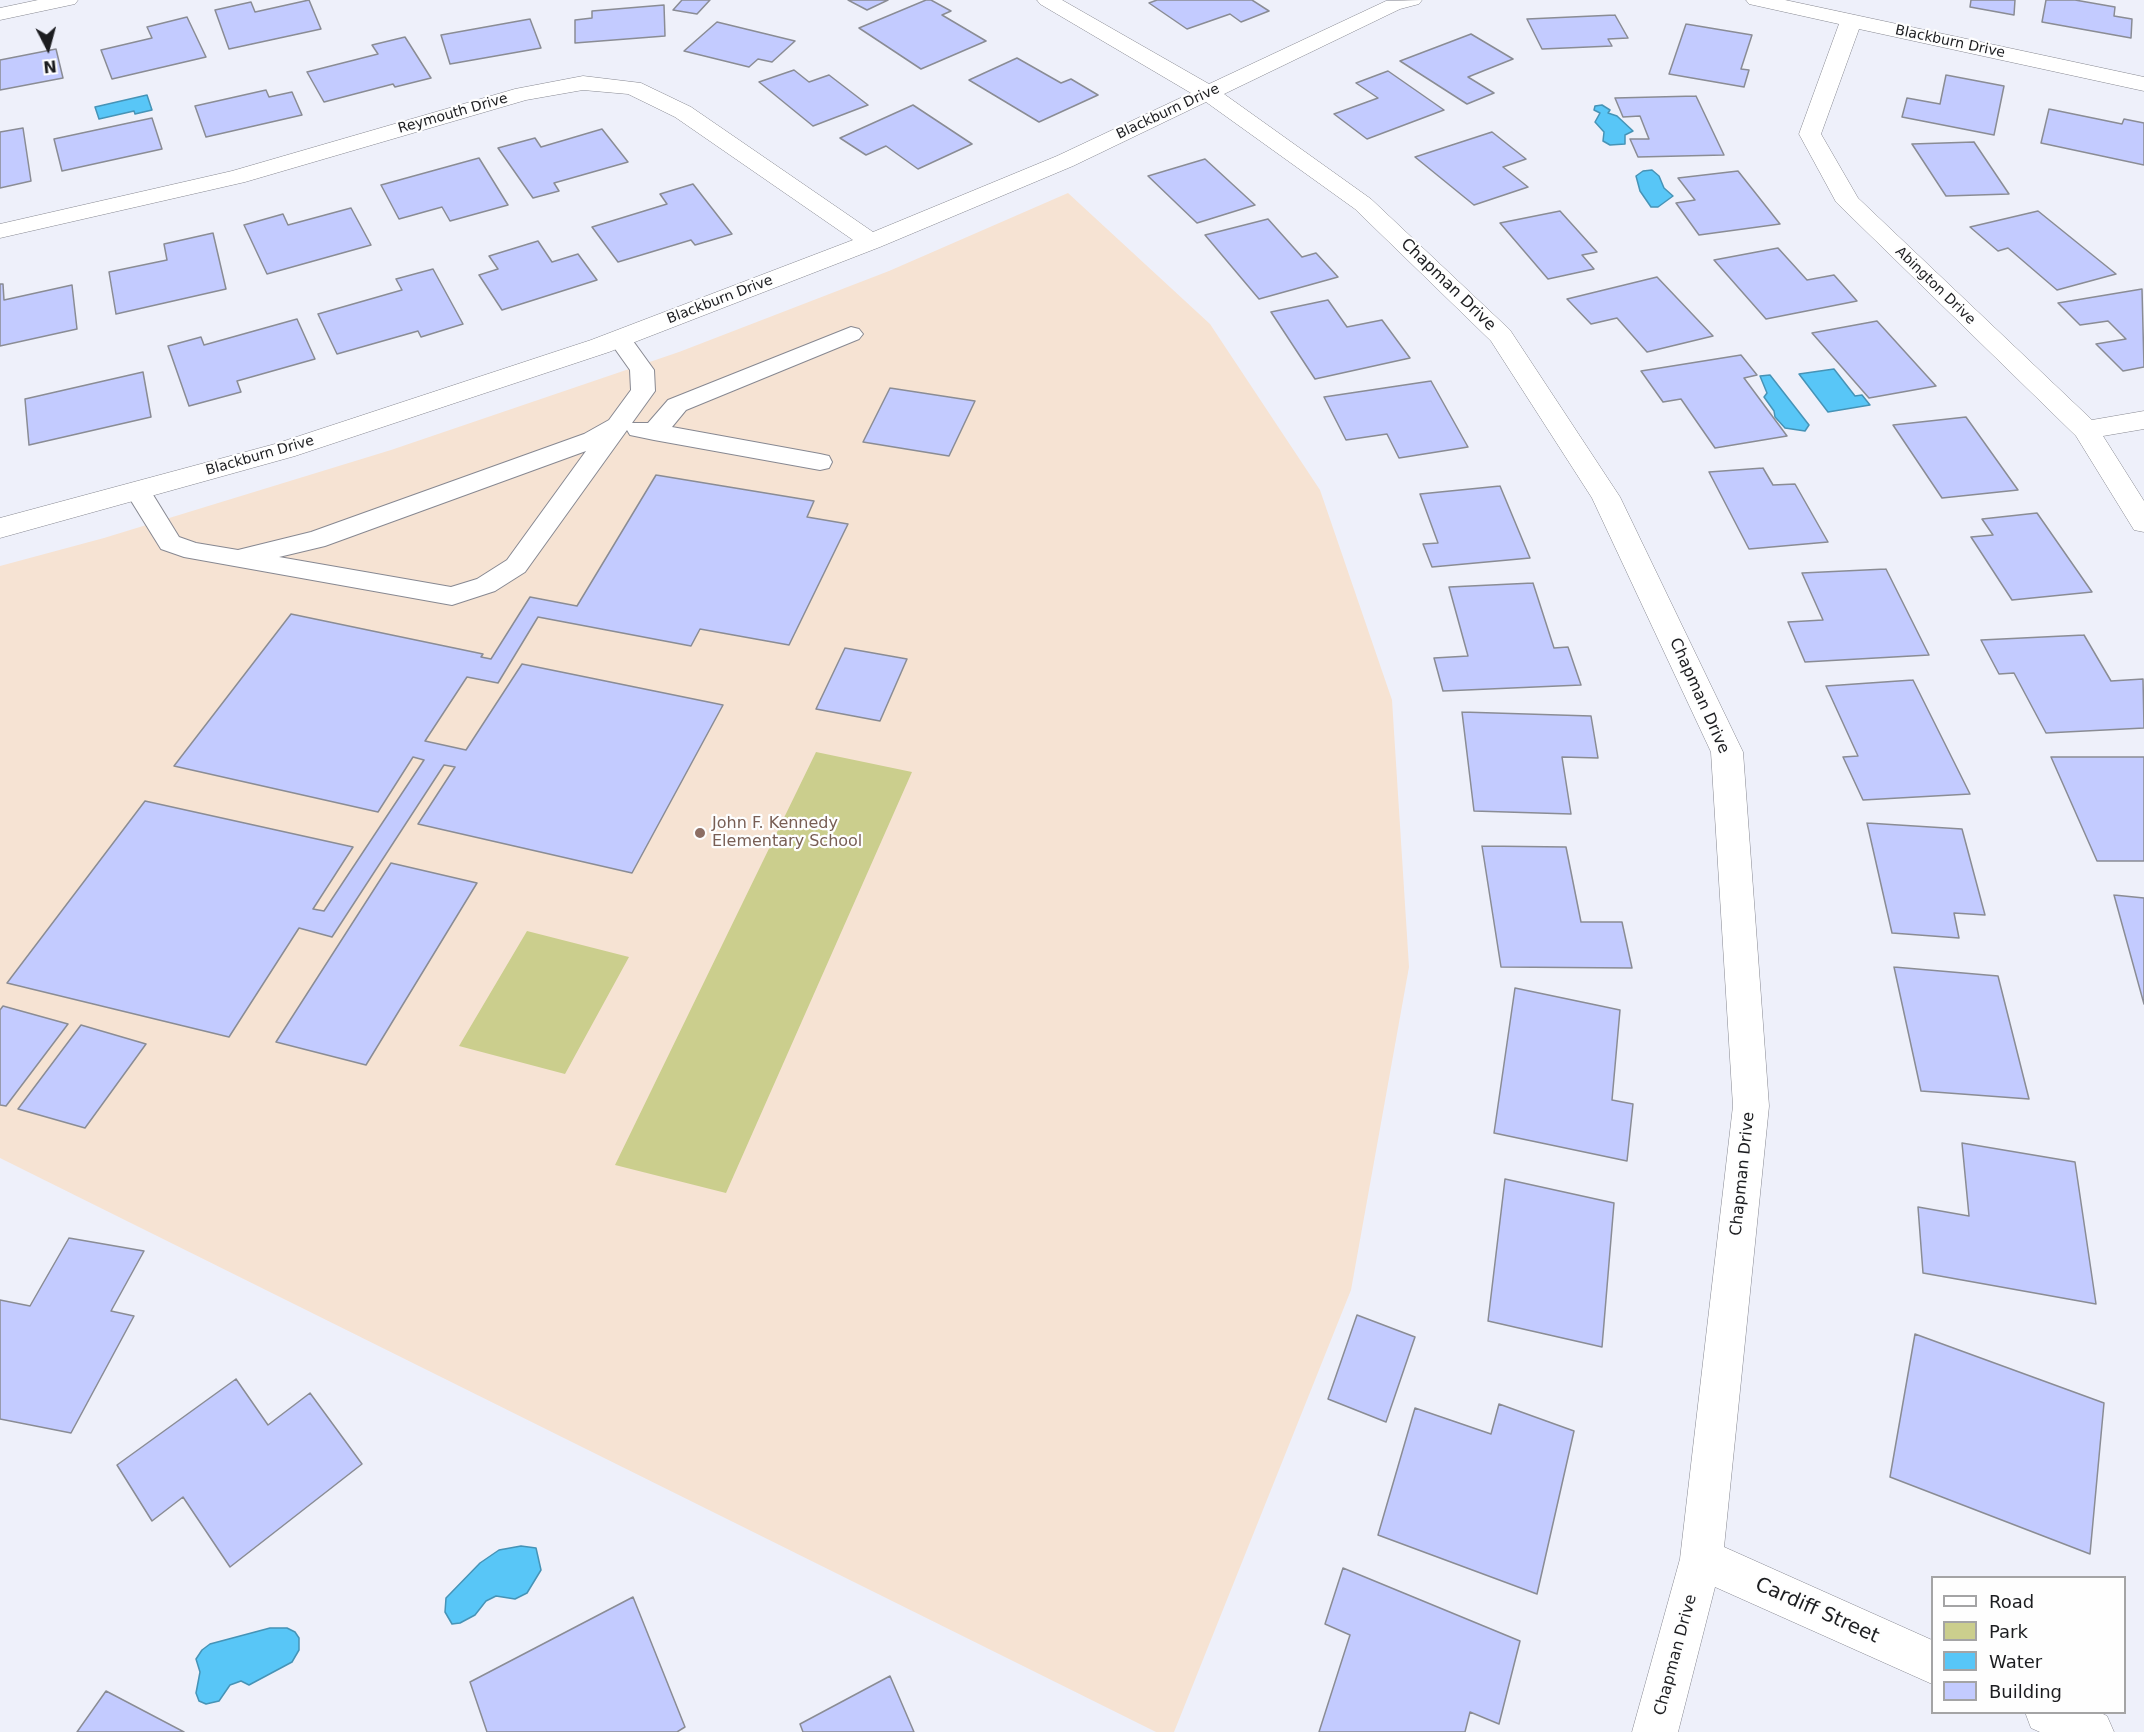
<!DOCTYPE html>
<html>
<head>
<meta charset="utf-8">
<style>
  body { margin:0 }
  #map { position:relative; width:2144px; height:1732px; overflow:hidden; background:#eef0fa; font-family:"DejaVu Sans",sans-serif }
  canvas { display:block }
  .legend { position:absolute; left:1931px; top:1576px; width:195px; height:138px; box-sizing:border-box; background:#fefefe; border:2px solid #a4a4a5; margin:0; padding:8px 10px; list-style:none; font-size:18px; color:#1c1d20 }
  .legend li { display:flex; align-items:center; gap:12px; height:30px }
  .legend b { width:30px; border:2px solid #a4a4a5 }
  .north { position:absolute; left:18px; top:18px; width:60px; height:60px; -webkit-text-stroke:4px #fefefe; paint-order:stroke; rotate:174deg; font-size:16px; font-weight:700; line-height:24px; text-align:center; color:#1c1d20 }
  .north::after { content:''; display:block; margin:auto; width:21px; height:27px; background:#1c1d20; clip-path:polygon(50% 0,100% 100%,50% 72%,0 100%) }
</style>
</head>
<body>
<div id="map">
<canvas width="2144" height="1732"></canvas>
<ul class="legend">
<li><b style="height:8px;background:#fff"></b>Road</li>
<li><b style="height:16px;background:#cbce8d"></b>Park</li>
<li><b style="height:16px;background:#58c6f7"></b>Water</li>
<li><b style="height:16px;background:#c3cbff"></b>Building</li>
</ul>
<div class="north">N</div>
</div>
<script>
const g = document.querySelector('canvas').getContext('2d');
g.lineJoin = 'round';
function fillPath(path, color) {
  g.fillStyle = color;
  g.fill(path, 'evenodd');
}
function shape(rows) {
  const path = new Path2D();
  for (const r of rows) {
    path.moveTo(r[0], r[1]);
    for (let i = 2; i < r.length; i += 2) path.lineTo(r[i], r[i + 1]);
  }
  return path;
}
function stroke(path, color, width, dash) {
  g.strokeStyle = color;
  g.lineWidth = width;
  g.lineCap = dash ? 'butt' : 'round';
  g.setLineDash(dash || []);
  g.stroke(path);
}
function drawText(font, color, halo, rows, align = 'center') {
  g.font = font + ' "DejaVu Sans",sans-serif';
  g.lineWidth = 4.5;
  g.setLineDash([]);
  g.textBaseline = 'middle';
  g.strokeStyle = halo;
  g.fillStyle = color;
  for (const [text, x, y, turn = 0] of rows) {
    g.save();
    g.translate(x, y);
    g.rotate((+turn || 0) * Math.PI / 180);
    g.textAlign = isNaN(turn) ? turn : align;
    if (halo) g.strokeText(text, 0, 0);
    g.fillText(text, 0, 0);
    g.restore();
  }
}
const education = shape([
  [1068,193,1210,324,1320,490,1392,700,1409,967,1351,1290,1174,1732,1156,1732,0,1158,0,566,104,538,391,450,679,352,889,271]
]);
const green = shape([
  [816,752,912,772,726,1193,615,1165],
  [527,931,629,957,565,1074,459,1046]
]);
const water = shape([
  [147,95,152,110,135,114,134,111,99,119,95,107,147,95],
  [1602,105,1610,110,1608,113,1617,116,1633,131,1625,135,1625,144,1610,145,1603,141,1604,132,1595,122,1600,113,1594,110,1595,106,1602,105],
  [1652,170,1659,176,1664,188,1673,196,1658,207,1651,207,1640,191,1636,176,1643,171,1652,170],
  [1834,369,1855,396,1862,395,1870,405,1828,412,1799,374,1834,369],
  [1770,375,1809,425,1805,431,1785,428,1775,417,1774,411,1764,397,1767,393,1760,376,1770,375],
  [521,1546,536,1548,541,1570,527,1593,515,1599,496,1596,486,1601,475,1615,460,1623,452,1624,445,1612,446,1598,480,1563,499,1550,521,1546],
  [270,1628,287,1628,295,1632,299,1638,299,1650,292,1662,249,1685,241,1681,230,1685,219,1701,206,1704,199,1701,196,1693,200,1672,196,1659,202,1650,210,1644,270,1628]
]);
const building = shape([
  [309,0,321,29,229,49,215,10,251,2,255,12,309,0],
  [682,0,710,0,697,14,673,10,682,0],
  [848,0,888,0,867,10,848,0],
  [926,0,931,0,951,11,942,15,986,41,921,69,859,28,926,0],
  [1157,0,1252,0,1269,11,1241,22,1230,14,1187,29,1149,3,1157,0],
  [1971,0,2015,0,2014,15,1970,7,1971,0],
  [2046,0,2075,0,2115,7,2114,16,2132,19,2131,38,2042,22,2046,0],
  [664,5,665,36,575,43,575,20,592,18,592,11,664,5],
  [1615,15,1628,38,1608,39,1612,46,1542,49,1527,19,1615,15],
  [187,17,206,57,112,79,101,50,152,38,147,27,187,17],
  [530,19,541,48,450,64,441,35,530,19],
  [717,22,795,41,772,62,758,59,749,67,684,51,717,22],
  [1686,24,1752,35,1741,69,1749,70,1744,87,1669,74,1686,24],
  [1471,34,1513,59,1468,77,1494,93,1467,104,1400,61,1471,34],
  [405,37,431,78,395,87,393,84,324,102,307,72,378,54,372,45,405,37],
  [56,49,63,78,0,90,0,60,56,49],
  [1017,58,1061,83,1071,79,1098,95,1039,122,969,80,1017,58],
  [794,70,809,82,829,75,868,105,813,126,759,82,794,70],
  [1388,71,1444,110,1367,139,1334,114,1378,98,1356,83,1388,71],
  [1946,75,2004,86,1994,135,1902,117,1907,98,1940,104,1946,75],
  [266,90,269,97,292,92,302,115,206,137,195,106,266,90],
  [1696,96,1724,155,1638,157,1630,139,1649,139,1640,116,1623,117,1615,98,1696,96],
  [913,105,972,144,918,169,886,146,866,155,840,138,913,105],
  [2049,109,2122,124,2124,119,2144,123,2144,165,2041,143,2049,109],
  [152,118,162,149,62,171,54,139,152,118],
  [23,128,31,181,0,188,0,132,23,128],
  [602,129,628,162,554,183,559,191,533,198,498,148,535,138,541,147,602,129],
  [1492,132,1526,159,1503,167,1528,187,1474,205,1415,157,1492,132],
  [1974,142,2009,194,1946,196,1912,144,1974,142],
  [479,158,508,205,450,221,442,207,399,219,381,185,479,158],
  [1205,159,1255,205,1197,223,1148,176,1205,159],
  [1738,171,1780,224,1699,235,1676,203,1695,200,1678,178,1738,171],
  [693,184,732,234,695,245,691,240,618,262,592,227,667,204,660,194,693,184],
  [351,208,371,245,267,274,244,225,283,214,288,225,351,208],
  [1560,211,1597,252,1582,255,1594,269,1548,279,1500,223,1560,211],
  [2038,211,2116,274,2057,290,2008,248,1998,251,1970,227,2038,211],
  [1268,219,1302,257,1316,253,1338,277,1259,299,1205,235,1268,219],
  [213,233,226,289,116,314,109,272,167,260,164,244,213,233],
  [538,241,552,262,578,254,597,280,502,310,479,275,498,269,489,256,538,241],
  [1778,248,1807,280,1834,275,1857,301,1766,319,1714,260,1778,248],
  [433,269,463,324,421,337,418,331,337,354,318,314,402,290,396,279,433,269],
  [1657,277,1713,336,1647,352,1617,318,1591,324,1567,299,1657,277],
  [0,284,3,284,4,300,72,285,77,329,0,346,0,284],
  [2142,289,2144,367,2123,371,2096,344,2126,339,2108,321,2080,325,2058,303,2142,289],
  [1328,300,1347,327,1382,320,1410,358,1315,379,1271,312,1328,300],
  [297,319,315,359,237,381,241,392,189,406,168,346,201,337,204,345,297,319],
  [1877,321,1936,386,1869,398,1812,333,1877,321],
  [1741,355,1757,375,1744,378,1787,436,1715,448,1681,399,1663,402,1641,371,1741,355],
  [143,372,151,417,29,445,25,399,143,372],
  [1431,381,1468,447,1399,458,1387,434,1346,440,1324,397,1431,381],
  [890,388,975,401,949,456,863,442,890,388],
  [1966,417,2018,490,1942,498,1893,425,1966,417],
  [1763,468,1773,485,1795,484,1828,542,1749,549,1709,472,1763,468],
  [656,475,814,501,807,517,848,524,789,645,700,629,691,646,538,617,498,683,467,677,425,741,466,750,522,664,723,705,632,873,418,824,455,767,444,765,332,937,299,928,229,1037,7,983,145,801,353,847,313,909,324,911,424,760,413,757,378,812,174,766,291,614,483,654,481,657,491,659,530,597,577,606,656,475],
  [1500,486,1530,558,1432,567,1423,544,1438,543,1420,494,1500,486],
  [2037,513,2092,592,2012,600,1971,537,1993,535,1982,519,2037,513],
  [1886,569,1929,655,1805,662,1788,622,1823,620,1802,573,1886,569],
  [1533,583,1554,648,1568,647,1581,685,1443,691,1434,658,1468,656,1449,587,1533,583],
  [2084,635,2111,681,2143,679,2144,728,2046,733,2014,673,1999,674,1981,640,2084,635],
  [845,648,907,659,880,721,816,709,845,648],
  [1913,680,1970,794,1863,800,1843,757,1858,756,1826,686,1913,680],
  [1462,712,1591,716,1598,758,1562,757,1571,814,1474,811,1462,712],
  [2051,757,2144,757,2144,861,2097,861,2051,757],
  [1867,823,1962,829,1985,915,1954,913,1959,938,1892,933,1867,823],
  [1482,846,1566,847,1581,922,1622,922,1632,968,1501,967,1482,846],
  [391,863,477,883,366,1065,276,1042,391,863],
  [2114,895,2144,898,2144,1004,2114,895],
  [1894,967,1998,976,2029,1099,1921,1091,1894,967],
  [1515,988,1620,1010,1612,1100,1633,1104,1627,1161,1494,1133,1515,988],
  [3,1006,68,1024,6,1106,0,1105,0,1010,3,1006],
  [81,1025,146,1044,85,1128,18,1109,81,1025],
  [1962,1143,2075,1162,2096,1304,1923,1273,1918,1207,1969,1216,1962,1143],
  [1505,1179,1614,1203,1602,1347,1488,1321,1505,1179],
  [69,1238,144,1251,111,1311,134,1316,71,1433,0,1419,0,1300,30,1306,69,1238],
  [1357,1315,1415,1337,1386,1422,1328,1399,1357,1315],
  [1915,1334,2104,1403,2090,1554,1890,1477,1915,1334],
  [236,1379,268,1425,310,1393,362,1464,230,1567,183,1497,152,1521,117,1465,236,1379],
  [1499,1404,1574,1431,1537,1594,1378,1535,1415,1408,1491,1434,1499,1404],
  [1343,1568,1520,1641,1499,1724,1470,1712,1465,1732,1319,1732,1350,1635,1325,1624,1343,1568],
  [633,1597,685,1727,677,1732,487,1732,470,1682,633,1597],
  [890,1676,914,1732,803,1732,800,1724,890,1676],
  [106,1691,184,1732,77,1732,106,1691]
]);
const service = shape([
  [851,327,859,329,863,334,859,339,686,410,672,427,820,454,829,456,832,462,829,468,820,470,654,440,630,435,627,430,525,572,495,591,452,605,184,557,161,549,125,491,129,485,138,483,147,485,179,537,196,543,238,550,311,532,584,434,609,420,631,390,630,370,608,339,612,334,620,332,628,334,654,370,655,391,632,423,648,423,668,400,851,327],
  [586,451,507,560,477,579,451,587,279,557,325,546,586,451]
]);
const minor = shape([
  [1037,0,1062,0,1209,84,1386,1,1422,0,1419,4,1400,9,1224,94,1371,199,1510,330,1620,497,1743,752,1769,1106,1724,1547,1932,1640,1932,1684,1715,1587,1678,1732,1632,1732,1680,1559,1733,1106,1711,752,1592,498,1491,341,1355,209,1206,102,1073,166,880,247,609,352,295,456,0,538,0,518,275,444,591,340,853,240,675,117,628,94,583,90,526,100,245,182,0,238,0,224,232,171,515,89,583,76,641,83,691,107,873,232,1057,156,1191,93,1040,4,1037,0],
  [1746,0,1785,0,2144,77,2144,91,1859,29,1821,134,1858,198,2092,420,2144,411,2144,429,2103,436,2144,501,2144,532,2134,530,2076,436,1836,202,1799,134,1839,24,1749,4,1746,0],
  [2025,1712,2099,1712,2107,1716,2114,1732,2040,1732,2031,1728,2025,1712]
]);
const secondary = shape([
  [38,0,78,0,75,4,0,20,0,8,38,0]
]);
const markers = [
  [700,833,6,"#8d6e63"]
];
const farStreetnames = [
  ["Blackburn Drive",1950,42,12],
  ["Blackburn Drive",1168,112,-25],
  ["Reymouth Drive",453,114,-16],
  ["Abington Drive",1935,286,44],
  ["Blackburn Drive",720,300,-21],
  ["Blackburn Drive",260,456,-16]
];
const streetNames = [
  ["Chapman Drive",1448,285,44],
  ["Chapman Drive",1699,696,66],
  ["Chapman Drive",1743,1174,-84],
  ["Chapman Drive",1676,1655,-75]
];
const educationNames = [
  ["John F. Kennedy",712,824],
  ["Elementary School",712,842]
];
const nearStreetnames = [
  ["Cardiff Street",1817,1611,24]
];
fillPath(education, '#f6e3d3');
fillPath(green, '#cbce8d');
fillPath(water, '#58c6f7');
stroke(water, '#4693b6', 1.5);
fillPath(building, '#c3cbff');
stroke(building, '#8a8c94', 1.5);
stroke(service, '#878891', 2);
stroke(minor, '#878891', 1);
stroke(secondary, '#878891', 1);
fillPath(service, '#fff');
fillPath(minor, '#fff');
fillPath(secondary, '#fff');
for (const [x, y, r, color] of markers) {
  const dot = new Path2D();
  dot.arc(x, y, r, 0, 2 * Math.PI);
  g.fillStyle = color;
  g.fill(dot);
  stroke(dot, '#fefefe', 2);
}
drawText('14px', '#1c1d20', '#fefefe', farStreetnames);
drawText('16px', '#1c1d20', '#fefefe', streetNames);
drawText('16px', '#785e54', '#fefefe', educationNames, 'left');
drawText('20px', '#1c1d20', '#fefefe', nearStreetnames);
</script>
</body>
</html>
